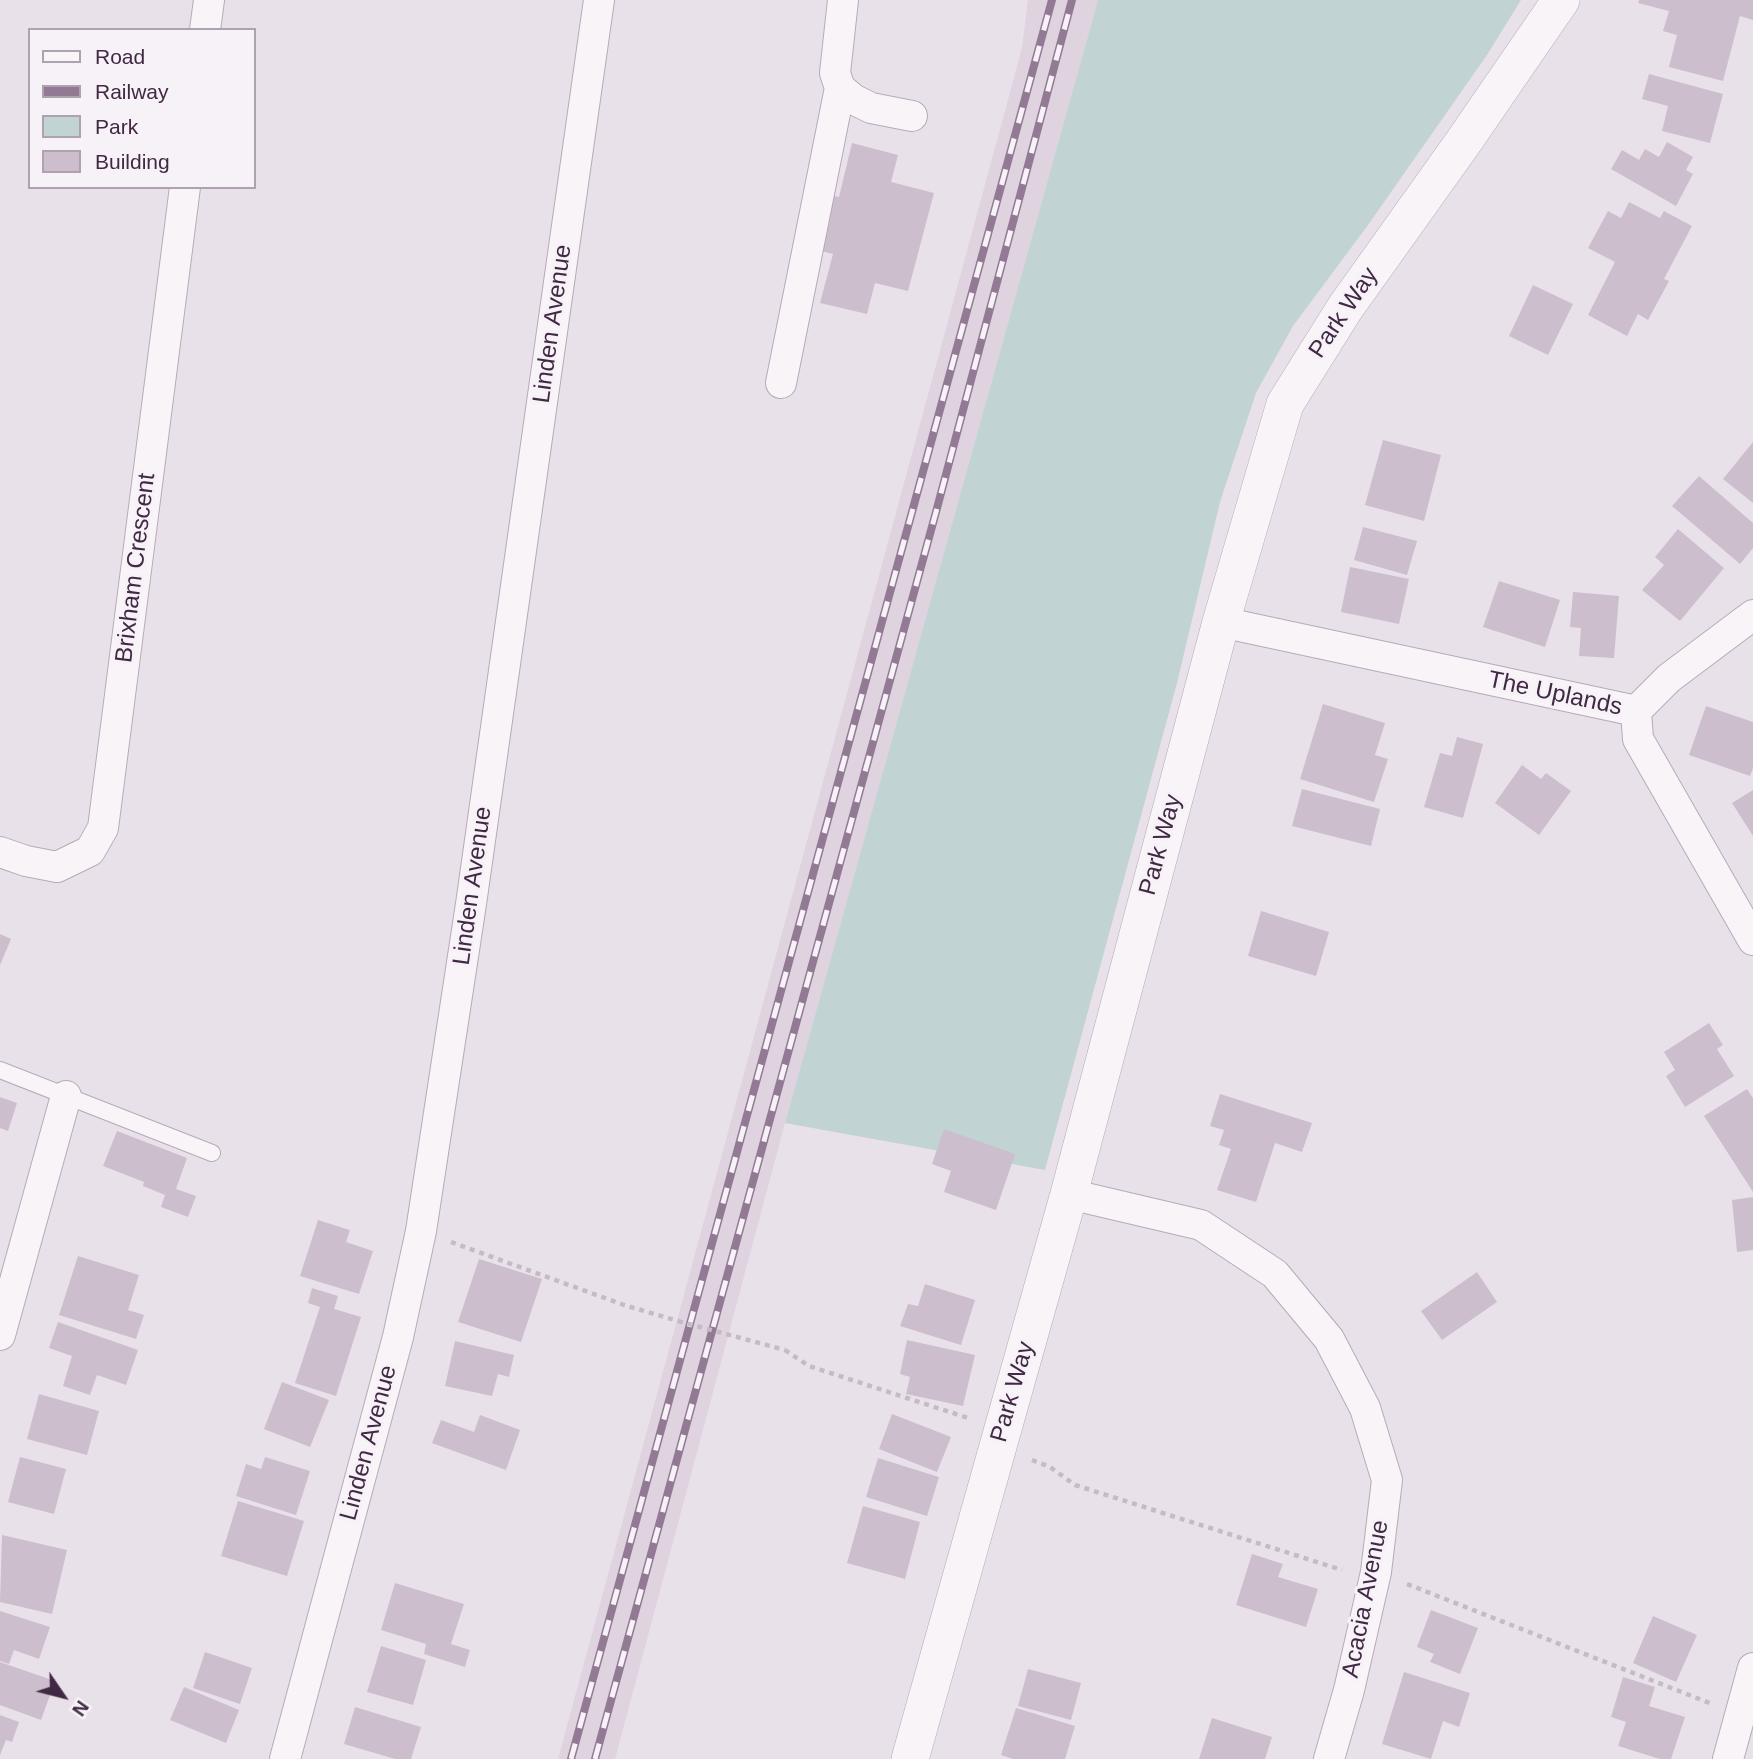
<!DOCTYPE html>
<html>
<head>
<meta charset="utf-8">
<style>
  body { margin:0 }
  #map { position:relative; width:1753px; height:1759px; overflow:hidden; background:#e9e1ea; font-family:Arial,sans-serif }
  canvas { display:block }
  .legend { position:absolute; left:28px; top:28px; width:228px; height:161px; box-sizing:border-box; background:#f7f1f8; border:2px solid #aea1b0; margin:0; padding:9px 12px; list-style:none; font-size:21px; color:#412943 }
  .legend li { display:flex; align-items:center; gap:14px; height:35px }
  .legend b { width:35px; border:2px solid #aea1b0 }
  .north { position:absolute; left:28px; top:1661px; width:70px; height:70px; -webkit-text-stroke:5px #f7f1f8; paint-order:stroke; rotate:125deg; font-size:19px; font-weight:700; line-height:28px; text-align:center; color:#412943 }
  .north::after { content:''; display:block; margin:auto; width:24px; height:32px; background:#412943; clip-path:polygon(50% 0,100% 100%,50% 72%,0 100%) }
</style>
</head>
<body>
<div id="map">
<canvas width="1753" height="1759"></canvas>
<ul class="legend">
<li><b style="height:9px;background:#f8f4f8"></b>Road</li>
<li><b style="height:9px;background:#937a94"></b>Railway</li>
<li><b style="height:19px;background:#c2d3d4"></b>Park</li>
<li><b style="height:19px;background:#ccbecd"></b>Building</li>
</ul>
<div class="north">N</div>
</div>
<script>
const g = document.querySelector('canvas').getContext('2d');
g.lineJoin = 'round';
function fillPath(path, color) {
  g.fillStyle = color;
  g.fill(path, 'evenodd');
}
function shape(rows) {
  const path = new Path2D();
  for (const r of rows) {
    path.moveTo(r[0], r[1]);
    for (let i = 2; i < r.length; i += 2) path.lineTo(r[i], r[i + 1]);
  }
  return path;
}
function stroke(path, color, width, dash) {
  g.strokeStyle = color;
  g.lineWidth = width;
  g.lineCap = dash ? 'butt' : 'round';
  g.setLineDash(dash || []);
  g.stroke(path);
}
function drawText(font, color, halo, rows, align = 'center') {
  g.font = font + ' Arial,sans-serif';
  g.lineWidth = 6;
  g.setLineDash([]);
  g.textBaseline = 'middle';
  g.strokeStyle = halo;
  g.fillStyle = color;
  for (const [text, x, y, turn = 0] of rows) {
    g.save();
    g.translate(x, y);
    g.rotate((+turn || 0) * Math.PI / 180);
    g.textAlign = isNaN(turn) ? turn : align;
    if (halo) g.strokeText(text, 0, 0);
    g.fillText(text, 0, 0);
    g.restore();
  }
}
const built = shape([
  [1028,0,1098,0,785,1123,615,1759,558,1759,1022,48]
]);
const green = shape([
  [1098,0,1521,0,1487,55,1368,225,1293,326,1256,393,1220,502,1177,683,1045,1170,785,1123]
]);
const building = shape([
  [1639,0,1753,0,1753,20,1740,16,1723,81,1669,67,1677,35,1663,31,1669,11,1638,3],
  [1649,74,1723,94,1710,143,1662,131,1668,106,1642,99],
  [1667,142,1693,157,1686,170,1693,174,1676,206,1611,169,1622,150,1639,160,1645,149,1659,157],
  [852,143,898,155,891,182,934,193,908,291,875,283,867,314,820,303,833,254,817,250,831,195,839,197],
  [1629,202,1660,218,1664,211,1692,226,1664,279,1669,281,1648,320,1638,314,1627,336,1588,315,1615,262,1588,248,1608,211,1621,218],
  [1533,285,1573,304,1548,355,1509,336],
  [1383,440,1441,455,1424,521,1365,505],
  [1753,442,1753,503,1723,479],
  [1699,476,1753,523,1753,548,1740,564,1672,506],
  [1363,527,1417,541,1407,575,1354,560],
  [1678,529,1724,568,1680,621,1642,590,1664,565,1655,557],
  [1350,567,1409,579,1399,624,1341,612],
  [1499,581,1560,600,1545,647,1483,627],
  [1573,592,1619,596,1614,658,1579,656,1581,628,1570,627],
  [1323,704,1385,723,1375,755,1388,759,1374,802,1300,779],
  [1706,706,1753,722,1753,768,1750,776,1689,755],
  [1457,737,1483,744,1463,818,1424,807,1440,753,1452,756],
  [1522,765,1541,779,1546,773,1571,791,1539,835,1495,803],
  [1302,789,1380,809,1371,846,1292,826],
  [1753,790,1753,836,1732,803],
  [1261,911,1329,932,1316,976,1248,956],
  [0,934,11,939,0,965],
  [1709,1023,1723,1045,1717,1049,1734,1076,1685,1107,1666,1076,1675,1070,1664,1052],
  [1747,1089,1753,1098,1753,1192,1704,1116],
  [1220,1094,1312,1123,1302,1152,1275,1143,1256,1202,1217,1190,1231,1149,1219,1145,1224,1130,1210,1126],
  [0,1097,17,1103,8,1131,0,1128],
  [944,1129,1015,1154,996,1210,944,1192,951,1171,932,1164],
  [117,1131,187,1158,176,1189,196,1196,188,1217,161,1207,165,1195,143,1186,144,1182,103,1166],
  [1753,1197,1753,1250,1737,1252,1732,1200],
  [318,1220,350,1230,346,1242,373,1251,359,1294,300,1276],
  [78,1256,139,1275,128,1310,144,1315,136,1339,59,1315],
  [479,1259,542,1279,521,1342,458,1322],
  [1477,1272,1497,1302,1442,1340,1421,1311],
  [925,1284,975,1300,961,1345,900,1326,908,1304,918,1306],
  [312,1288,338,1296,334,1309,361,1317,336,1396,295,1383,320,1307,308,1303],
  [58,1322,138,1350,126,1385,97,1375,90,1395,63,1386,72,1356,49,1348],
  [907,1340,975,1355,963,1406,906,1394,910,1377,900,1374],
  [455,1341,514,1355,509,1377,498,1374,492,1396,445,1386],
  [282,1382,329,1400,310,1447,264,1429],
  [39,1394,99,1411,87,1455,27,1439],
  [892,1414,951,1437,937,1472,879,1449],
  [480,1415,520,1430,506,1470,432,1443,441,1420,474,1432],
  [20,1457,66,1469,54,1514,8,1502],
  [265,1457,310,1471,296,1515,236,1496,246,1464,261,1469],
  [878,1458,939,1477,927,1516,866,1497],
  [238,1501,304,1521,287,1576,221,1556],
  [863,1506,920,1522,905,1579,847,1563],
  [2,1535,67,1550,52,1614,0,1602],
  [1252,1554,1283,1564,1278,1577,1318,1589,1306,1627,1236,1605],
  [395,1583,464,1604,451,1644,470,1650,465,1667,424,1654,426,1644,381,1630],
  [1431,1610,1478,1628,1460,1674,1430,1662,1434,1654,1417,1647],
  [0,1611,50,1627,39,1659,14,1650,9,1664,0,1661],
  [1653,1616,1697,1635,1676,1682,1633,1663],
  [381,1646,426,1660,413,1705,367,1692],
  [205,1652,252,1668,240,1704,193,1688],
  [0,1662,55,1681,41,1720,0,1705],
  [1028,1669,1081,1683,1071,1720,1018,1706],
  [1404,1672,1470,1693,1459,1727,1443,1721,1431,1759,1382,1744],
  [1623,1677,1655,1687,1649,1706,1685,1717,1671,1759,1660,1759,1618,1746,1626,1722,1611,1717],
  [184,1687,239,1710,226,1743,170,1720],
  [355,1707,421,1727,411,1759,395,1759,344,1744],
  [1016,1708,1075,1726,1065,1759,1013,1759,1001,1755],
  [0,1715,19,1722,12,1742,6,1740,0,1755],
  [1212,1718,1272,1737,1265,1759,1199,1759]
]);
const path = shape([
  [451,1242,624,1305,678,1321],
  [785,1350,809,1366,968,1418],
  [1032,1460,1050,1467,1075,1485,1342,1570],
  [1407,1584,1712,1704]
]);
const service = shape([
  [0,1070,212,1153]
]);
const minor = shape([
  [843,0,835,73,840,88,853,99,871,108,912,116],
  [205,30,209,0],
  [781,383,840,88],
  [1221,622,1636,711],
  [1636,711,1638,739,1753,940],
  [1636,711,1669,678,1753,615],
  [0,852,26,861,57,867,90,851,103,828,185,187],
  [1069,1194,1201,1225,1275,1274,1329,1339,1365,1408,1387,1480,1376,1572,1349,1690,1329,1759],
  [0,1335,66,1096],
  [285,1759,398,1337,421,1231,471,904,599,0],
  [1728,1759,1753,1668]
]);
const tertiary = shape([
  [910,1759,1069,1194,1221,622,1285,404,1345,308,1462,144,1561,0]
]);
const rail = shape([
  [571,1759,1052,0],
  [595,1759,936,512,1072,0]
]);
const pathBridge = shape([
  [678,1321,785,1350]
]);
const streetNames = [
  ["Park Way",1344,313,-56],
  ["Linden Avenue",553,324,-82],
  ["Brixham Crescent",136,568,-83],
  ["The Uplands",1555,694,12],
  ["Park Way",1161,845,-75],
  ["Linden Avenue",473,886,-82],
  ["Park Way",1013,1392,-74],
  ["Linden Avenue",369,1443,-75],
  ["Acacia Avenue",1366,1599,-79]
];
fillPath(built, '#ded3df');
fillPath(green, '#c2d3d4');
fillPath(building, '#ccbecd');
stroke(service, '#b7aab8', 18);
stroke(minor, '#b7aab8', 32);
stroke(tertiary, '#b7aab8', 38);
stroke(path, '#c5bbc5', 4.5, [5, 5]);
stroke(service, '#f8f4f8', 16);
stroke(minor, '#f8f4f8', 30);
stroke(tertiary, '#f8f4f8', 37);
stroke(rail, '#937a94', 8);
stroke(rail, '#f7f1f8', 5, [16]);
stroke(pathBridge, '#c5bbc5', 4.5, [5, 5]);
drawText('24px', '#412943', '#f7f1f8', streetNames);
</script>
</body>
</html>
